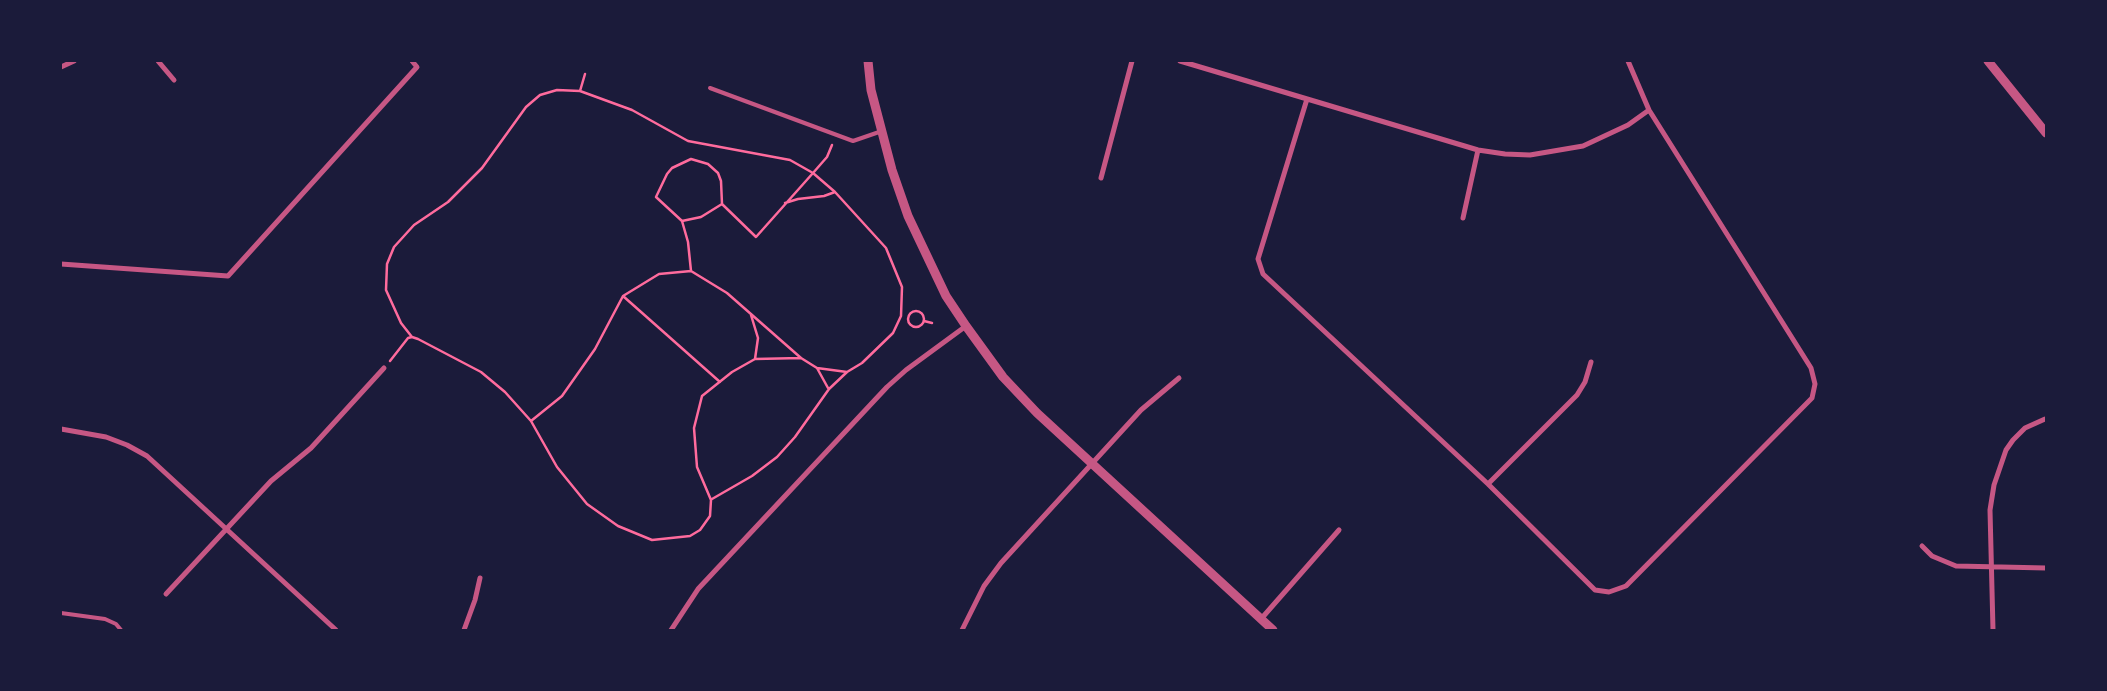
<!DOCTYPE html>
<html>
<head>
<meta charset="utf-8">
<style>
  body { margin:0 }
  #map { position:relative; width:2107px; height:691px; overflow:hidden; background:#1b1b3a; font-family:"Roboto Condensed",sans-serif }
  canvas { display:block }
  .frame { position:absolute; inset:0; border:62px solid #1b1b3a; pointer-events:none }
</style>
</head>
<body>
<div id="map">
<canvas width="2107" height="691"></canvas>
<div class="frame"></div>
</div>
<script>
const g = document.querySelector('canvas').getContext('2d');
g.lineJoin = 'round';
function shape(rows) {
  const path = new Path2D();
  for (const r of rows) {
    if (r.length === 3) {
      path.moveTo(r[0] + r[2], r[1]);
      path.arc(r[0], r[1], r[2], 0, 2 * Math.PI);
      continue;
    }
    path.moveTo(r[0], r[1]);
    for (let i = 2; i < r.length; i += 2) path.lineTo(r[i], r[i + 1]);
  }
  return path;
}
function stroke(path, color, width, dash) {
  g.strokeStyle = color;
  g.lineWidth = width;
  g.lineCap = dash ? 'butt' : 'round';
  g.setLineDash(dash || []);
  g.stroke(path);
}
const path = shape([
  [585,74,580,91,632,110,688,141,790,160,813,173,827,157,832,145],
  [785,203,798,199,824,196,835,192],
  [682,221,701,217,722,204],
  [691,271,688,242,682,221,656,197,667,174,672,168,691,159,708,164,718,173,721,181,722,204,756,237,813,173,835,192,886,248,902,287,901,316,893,333,862,363,847,372,817,368,801,358,755,359,732,372,702,396,694,428,697,467,711,500,710,516,700,530,690,536,652,540,618,526,587,504,557,467,531,421,562,396,595,349,623,296,659,274,691,271,727,293,801,358],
  [623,296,720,382],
  [916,319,8],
  [751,315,758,338,755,359],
  [924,321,932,323],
  [412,337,401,323,386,290,387,264,394,247,414,225,448,202,482,168,526,107,540,95,557,90,580,91],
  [390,361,408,338,412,337,418,339,481,372,505,392,531,421],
  [817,368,828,388],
  [712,499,752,476,777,457,795,437,829,389,847,372]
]);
const service = shape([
  [710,88,853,141,882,131],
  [61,613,105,619,116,624,121,630]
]);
const minor = shape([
  [158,61,174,80],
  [1180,61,1478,150,1505,154,1530,155,1583,146,1628,125,1649,110],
  [61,67,74,61],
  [1307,99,1258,259,1263,274,1488,484,1595,590,1609,592,1626,586,1812,398,1815,384,1811,368,1649,110,1628,61],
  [1101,178,1132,61],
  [1463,218,1478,150],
  [61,264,228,276,417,67,412,61],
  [61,429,106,437,127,445,147,456,336,630],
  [1488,484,1577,395,1585,382,1591,362],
  [1922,546,1932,556,1956,566,2046,568],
  [166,594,271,481,311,448,384,368],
  [1261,619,1339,530],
  [464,630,475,600,480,578],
  [671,630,698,589,887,387,906,370,966,326],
  [962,630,984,586,1001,563,1141,410,1179,378],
  [1993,630,1990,510,1994,485,2006,450,2013,440,2025,428,2045,419]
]);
const tertiary = shape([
  [868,61,871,90,892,170,908,216,946,296,966,326,1003,377,1037,413,1273,630],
  [1988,61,2046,133]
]);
stroke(path, '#ff6b9d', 2.5);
stroke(service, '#c65784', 4);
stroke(minor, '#c65784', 5);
stroke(tertiary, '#c65784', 9);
</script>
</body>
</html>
